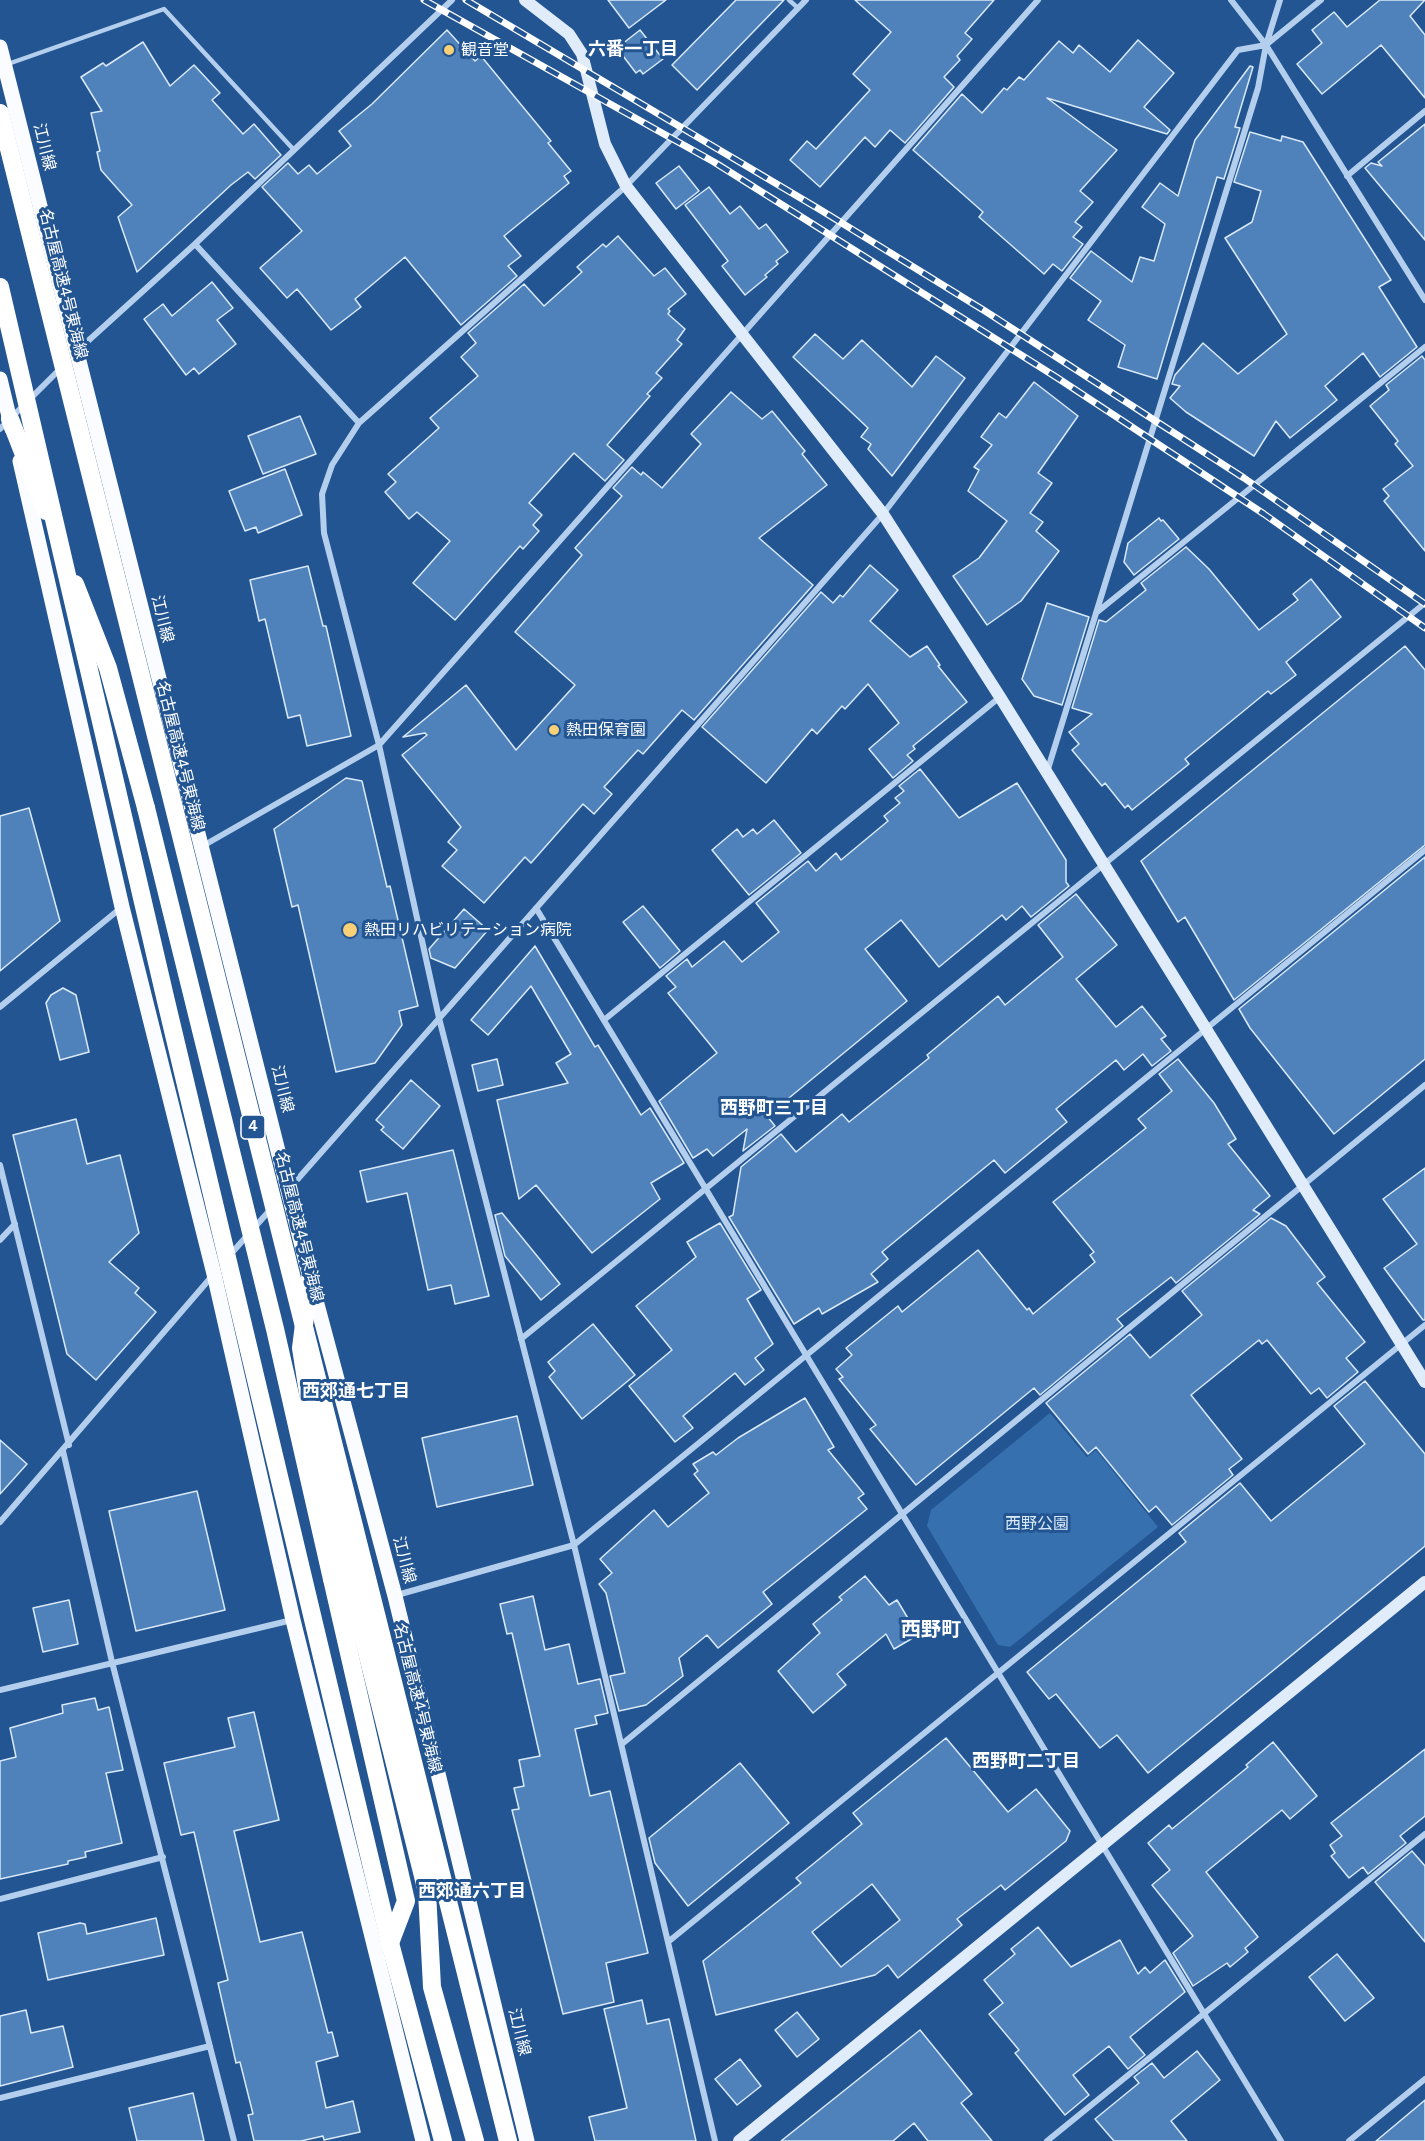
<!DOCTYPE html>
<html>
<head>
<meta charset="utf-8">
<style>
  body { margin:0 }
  canvas { display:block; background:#225592 }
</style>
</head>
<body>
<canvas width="1425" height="2141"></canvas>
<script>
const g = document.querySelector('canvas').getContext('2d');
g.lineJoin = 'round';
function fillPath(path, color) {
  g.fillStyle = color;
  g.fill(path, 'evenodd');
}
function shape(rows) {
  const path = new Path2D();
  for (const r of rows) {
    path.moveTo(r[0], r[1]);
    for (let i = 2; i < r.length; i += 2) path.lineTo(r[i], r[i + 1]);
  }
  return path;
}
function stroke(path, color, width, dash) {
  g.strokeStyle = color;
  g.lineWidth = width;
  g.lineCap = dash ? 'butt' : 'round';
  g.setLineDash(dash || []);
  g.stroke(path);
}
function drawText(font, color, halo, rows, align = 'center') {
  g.font = font + ' Figtree,"Noto Sans JP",sans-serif';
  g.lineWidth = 6;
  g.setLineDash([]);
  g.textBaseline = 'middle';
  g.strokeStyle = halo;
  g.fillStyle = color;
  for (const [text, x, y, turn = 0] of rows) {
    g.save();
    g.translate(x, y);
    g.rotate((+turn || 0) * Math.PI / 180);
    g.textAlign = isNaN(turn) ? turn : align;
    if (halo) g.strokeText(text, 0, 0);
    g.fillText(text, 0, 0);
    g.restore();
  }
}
const green = shape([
  [1050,1413,1087,1457,1096,1450,1158,1527,1010,1647,998,1645,927,1526,931,1510]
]);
const building = shape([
  [608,0,666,0,629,28,608,0],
  [736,0,784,0,697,90,672,65,736,0],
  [855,0,994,0,965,33,972,39,957,56,960,60,944,77,954,87,905,143,890,130,875,147,865,137,820,187,790,160,807,141,816,149,870,90,853,74,891,32,855,0],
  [1380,0,1425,0,1410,16,1425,35,1425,98,1381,45,1322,94,1297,64,1322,43,1312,30,1334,12,1347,27,1380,0],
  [447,30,475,61,481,56,551,141,548,143,571,171,564,176,569,183,504,236,521,256,508,266,517,276,461,325,405,257,355,299,361,307,331,330,297,289,287,298,260,268,302,231,262,187,288,163,298,174,309,165,317,174,351,146,339,131,372,104,447,30],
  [640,30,663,59,643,74,640,70,636,73,617,48,640,30],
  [1138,40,1174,73,1144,107,1170,130,1167,134,1047,98,1117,150,1080,191,1093,202,1075,222,1082,227,1073,237,1083,244,1062,271,1053,264,1044,274,979,217,983,212,913,150,962,94,982,113,1004,88,1007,90,1019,77,1024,80,1059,41,1073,53,1079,45,1110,72,1138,40],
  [143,42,170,86,194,65,220,93,212,100,243,134,254,124,281,155,255,179,248,172,231,185,137,272,118,217,132,205,101,170,97,152,100,151,91,113,102,111,81,77,103,63,106,66,143,42],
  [1250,66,1253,67,1235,127,1240,128,1224,179,1217,177,1157,379,1118,367,1125,345,1088,320,1101,301,1070,278,1091,251,1132,282,1140,257,1154,261,1165,224,1142,207,1160,183,1178,196,1195,140,1250,66],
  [1425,124,1425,240,1365,168,1371,163,1382,166,1378,162,1425,124],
  [1250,132,1281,141,1282,136,1303,142,1391,280,1379,287,1417,347,1380,377,1363,353,1325,386,1337,400,1290,438,1276,421,1254,456,1186,412,1170,398,1180,386,1172,384,1175,375,1203,343,1238,374,1287,334,1225,238,1252,222,1261,191,1234,182,1250,132],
  [679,166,699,191,676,209,656,183,679,166],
  [709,187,730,214,740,206,759,229,766,224,788,252,776,261,778,264,765,275,767,277,745,295,722,266,728,261,685,205,709,187],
  [618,236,654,276,665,268,686,294,668,309,670,311,668,314,685,329,677,340,682,344,656,373,662,378,647,394,650,396,607,445,624,460,605,481,574,453,529,503,542,515,533,525,539,531,523,549,520,546,455,620,413,583,450,541,417,512,409,519,385,492,396,482,388,474,439,428,430,418,478,376,461,357,476,343,468,333,524,284,544,306,582,272,577,267,603,244,606,247,618,236],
  [212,282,233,308,217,320,236,344,199,374,194,368,186,375,144,319,163,304,172,316,212,282],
  [815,334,843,359,862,340,912,387,936,356,965,378,892,476,868,449,871,444,861,437,868,428,793,357,815,334],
  [1422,356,1425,360,1425,551,1384,501,1389,496,1383,489,1413,466,1395,444,1398,441,1370,406,1389,390,1386,385,1422,356],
  [1034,382,1078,416,1038,473,1052,483,1030,513,1043,522,1036,531,1059,551,1021,601,987,625,953,576,979,558,1007,521,968,491,979,470,974,467,992,445,981,437,999,413,1006,418,1034,382],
  [731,392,762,419,772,411,805,451,802,454,827,485,759,538,813,585,694,720,682,710,643,754,638,750,604,787,612,794,594,814,583,804,531,863,525,857,484,903,442,866,457,850,448,842,461,827,402,755,427,735,425,733,403,737,466,685,516,750,575,685,515,632,582,555,575,548,622,496,613,488,632,467,641,475,643,472,662,488,701,444,691,434,731,392],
  [300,416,316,454,263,474,248,436,300,416],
  [285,469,302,515,258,533,256,527,245,531,229,491,285,469],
  [1159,518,1161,521,1163,520,1179,539,1134,575,1124,562,1128,543,1159,518],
  [1186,547,1209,569,1259,630,1298,600,1293,594,1311,579,1341,617,1286,662,1296,675,1271,694,1268,691,1185,759,1189,764,1132,810,1128,805,1125,808,1105,783,1102,786,1072,750,1079,744,1069,732,1092,714,1072,708,1099,620,1106,622,1146,590,1141,583,1186,547],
  [870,565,898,590,870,621,910,657,927,646,940,665,938,666,967,702,913,746,915,749,907,755,913,761,893,778,869,749,899,723,868,684,845,709,842,706,817,734,812,729,766,783,702,727,821,592,833,603,840,595,843,597,870,565],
  [308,566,323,626,326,626,351,736,307,746,300,715,288,718,265,619,259,621,250,580,308,566],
  [1047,603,1089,617,1062,705,1034,696,1022,679,1047,603],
  [1405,646,1425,670,1425,845,1234,1000,1185,917,1178,922,1141,861,1405,646],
  [920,769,959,818,1017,783,1066,860,1066,882,1069,886,1031,917,1022,906,1006,920,1002,915,939,967,901,920,865,949,907,1001,767,1116,775,1126,743,1151,747,1129,713,1156,707,1149,693,1158,659,1101,717,1053,668,993,676,987,666,976,687,959,692,967,724,941,742,962,779,932,756,903,808,861,816,871,836,853,841,860,888,821,884,816,900,803,895,798,904,791,899,786,920,769],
  [346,778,362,781,387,887,390,886,418,1006,399,1011,402,1025,375,1063,336,1072,298,905,292,907,274,829,346,778],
  [29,808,60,921,0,971,0,816,29,808],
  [774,820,801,853,749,895,712,850,737,829,743,837,753,829,757,834,774,820],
  [1425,857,1425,1059,1334,1134,1250,1028,1239,1009,1425,857],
  [1076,894,1117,945,1076,979,1116,1027,1142,1006,1166,1036,1161,1039,1171,1051,1152,1066,1143,1054,1124,1070,1116,1060,1056,1109,1067,1122,1005,1173,994,1160,882,1252,888,1259,871,1274,878,1282,822,1314,819,1308,794,1324,729,1217,733,1215,741,1167,781,1134,796,1152,842,1114,849,1122,929,1058,927,1055,998,996,1005,1005,1063,957,1038,925,1076,894],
  [643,906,680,951,660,968,623,922,643,906],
  [464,909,488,930,455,968,431,958,429,949,464,909],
  [535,946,595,1047,598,1045,641,1115,650,1108,684,1163,651,1183,660,1199,592,1253,536,1185,519,1199,497,1100,568,1083,556,1063,571,1054,531,986,488,1035,471,1020,535,946],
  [63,988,76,995,89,1052,60,1060,46,1003,51,995,63,988],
  [497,1059,503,1085,478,1091,472,1065,497,1059],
  [1178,1059,1214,1103,1236,1139,1228,1144,1270,1196,1253,1210,1260,1214,1176,1283,1171,1277,1117,1319,1123,1326,1040,1395,1034,1388,916,1485,870,1429,876,1425,839,1379,843,1377,836,1369,852,1355,846,1348,898,1306,902,1312,978,1250,1027,1310,1029,1308,1033,1314,1095,1262,1090,1255,1094,1252,1053,1202,1146,1128,1138,1119,1172,1091,1159,1074,1178,1059],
  [411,1080,440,1106,403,1149,381,1130,384,1127,376,1120,411,1080],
  [76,1119,87,1164,120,1155,139,1233,109,1262,139,1288,135,1293,156,1312,96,1380,67,1354,13,1135,76,1119],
  [453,1150,489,1296,455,1304,451,1285,428,1290,407,1193,367,1202,360,1171,453,1150],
  [1425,1168,1425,1320,1423,1320,1384,1268,1417,1244,1383,1199,1425,1168],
  [502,1213,560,1284,541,1300,505,1256,495,1215,502,1213],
  [1271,1218,1286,1226,1325,1277,1317,1283,1365,1342,1346,1358,1358,1372,1327,1398,1319,1388,1311,1394,1267,1340,1262,1344,1259,1340,1191,1395,1242,1459,1229,1469,1233,1475,1172,1525,1156,1506,1149,1512,1096,1447,1088,1454,1046,1403,1130,1334,1150,1358,1202,1315,1182,1291,1271,1218],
  [720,1223,761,1290,747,1299,773,1344,755,1358,764,1370,745,1385,735,1373,683,1416,693,1428,675,1442,629,1386,672,1350,636,1306,696,1257,687,1242,720,1223],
  [593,1324,635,1375,582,1419,549,1377,555,1371,548,1362,593,1324],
  [1365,1381,1425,1454,1425,1546,1148,1773,1117,1735,1100,1748,1056,1694,1049,1699,1027,1672,1186,1542,1179,1533,1240,1483,1271,1521,1365,1444,1334,1406,1365,1381],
  [805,1398,834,1447,828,1450,864,1494,858,1498,867,1509,763,1592,772,1604,718,1648,707,1635,679,1658,683,1676,646,1705,619,1711,610,1676,625,1673,606,1593,599,1584,612,1573,600,1559,654,1510,668,1527,709,1493,694,1474,698,1471,693,1464,713,1452,716,1455,738,1438,805,1398],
  [517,1416,533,1485,437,1507,422,1438,517,1416],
  [0,1440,27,1464,0,1494,0,1440],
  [197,1491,225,1610,136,1631,109,1511,197,1491],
  [865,1576,889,1605,897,1600,918,1635,894,1649,886,1634,837,1674,846,1685,813,1713,778,1671,820,1633,813,1624,842,1600,839,1597,865,1576],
  [533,1596,545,1650,569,1644,578,1684,600,1679,608,1713,595,1716,597,1724,575,1729,590,1796,610,1791,648,1953,606,1963,614,2002,563,2014,512,1810,519,1809,514,1788,524,1786,519,1760,540,1756,512,1633,507,1634,500,1604,533,1596],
  [69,1600,78,1644,43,1652,33,1608,69,1600],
  [95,1698,98,1710,109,1707,123,1770,106,1773,122,1843,85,1852,86,1857,68,1861,68,1864,0,1879,0,1761,16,1757,10,1728,63,1713,62,1705,95,1698],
  [254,1712,279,1820,234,1831,260,1942,302,1932,328,2033,332,2032,338,2056,316,2062,326,2108,353,2101,360,2132,324,2140,323,2136,301,2141,254,2141,248,2115,253,2114,240,2062,236,2063,218,1983,228,1980,194,1832,181,1835,164,1763,235,1747,228,1718,254,1712],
  [946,1738,1008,1812,1036,1789,1070,1831,1066,1841,1005,1890,1001,1885,957,1919,962,1925,898,1978,888,1965,875,1975,716,2015,703,1961,801,1883,796,1878,862,1824,853,1813,946,1738],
  [872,1884,900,1920,841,1967,812,1932,872,1884],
  [1273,1742,1317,1796,1290,1819,1282,1810,1206,1872,1258,1937,1245,1948,1248,1952,1230,1967,1227,1963,1193,1986,1173,1953,1193,1936,1152,1885,1170,1870,1148,1843,1169,1825,1172,1829,1248,1767,1246,1765,1273,1742],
  [1425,1749,1425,1816,1400,1836,1406,1843,1368,1874,1363,1867,1349,1878,1331,1856,1335,1853,1330,1845,1342,1836,1331,1823,1425,1749],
  [740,1763,789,1823,688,1906,655,1863,649,1838,740,1763],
  [1412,1851,1425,1866,1425,1942,1375,1882,1412,1851],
  [156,1918,164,1955,48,1980,38,1933,80,1923,85,1924,87,1934,156,1918],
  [1038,1927,1071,1967,1120,1940,1138,1974,1145,1967,1150,1973,1165,1960,1185,1992,1130,2037,1145,2055,1128,2069,1109,2046,1073,2075,1089,2095,1065,2115,1015,2053,1019,2050,989,2014,1003,2003,984,1980,1015,1954,1011,1949,1038,1927],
  [1337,1954,1374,1998,1345,2021,1309,1977,1337,1954],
  [642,2000,647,2024,669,2019,696,2141,595,2141,589,2117,627,2108,604,2009,642,2000],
  [26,2010,31,2033,63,2026,73,2067,0,2086,0,2016,26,2010],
  [797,2012,819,2039,797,2057,775,2030,797,2012],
  [920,2030,972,2094,961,2103,992,2141,928,2141,914,2123,893,2141,781,2141,920,2030],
  [1197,2051,1220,2080,1171,2121,1187,2141,1114,2141,1095,2119,1139,2083,1134,2077,1152,2063,1164,2078,1197,2051],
  [740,2059,761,2086,737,2105,715,2079,740,2059],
  [193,2093,204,2141,137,2141,129,2108,193,2093],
  [1425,2100,1425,2141,1376,2141,1425,2100]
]);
const lane = shape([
  [789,0,798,8],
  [8,64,164,9,294,150]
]);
const street = shape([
  [1231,0,1266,45,1425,300],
  [1347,176,1425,111],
  [195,244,359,423],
  [78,350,195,244,452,0],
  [0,429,61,368],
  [1096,613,1425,347],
  [1047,772,1258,88,1266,45,1280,0],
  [201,847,379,745,1038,0],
  [536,908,1281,2141],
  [0,1007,122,907],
  [604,1020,1000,697],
  [0,1165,69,1445],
  [289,1189,883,514,1238,50,1266,45,1321,0],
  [0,1240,15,1224],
  [229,1256,270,1210],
  [521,1339,1425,603],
  [63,1451,112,1662,234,2141],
  [0,1522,213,1275],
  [397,1595,574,1545,1425,850],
  [0,1690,292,1620],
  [622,1744,1425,1085],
  [0,1899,163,1857],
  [668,1942,1425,1325],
  [0,2098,210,2046],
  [715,2141,574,1545,439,1018,379,745,324,533,322,494,332,465,359,423,626,186,806,0],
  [1047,2141,1425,1834],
  [1349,2141,1425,2079]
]);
const secondary = shape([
  [525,0,569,34,582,54,605,144,626,186,883,514,1000,697,1425,1382],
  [739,2141,1425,1582]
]);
const primary = shape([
  [0,47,310,1278,395,1596,527,2141],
  [0,379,12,429],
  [20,461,122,907,214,1274,293,1620,423,2141]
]);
const highway = shape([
  [10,419,46,511],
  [75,584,108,668,146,808],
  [310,1278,301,1348,318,1456],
  [332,1579,406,1901,390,1943]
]);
const rail = shape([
  [424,0,714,162,1056,377,1264,514,1425,628],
  [466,0,819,209,985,311,1244,478,1425,604]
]);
const highwayBridge = shape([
  [0,113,508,2141],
  [0,287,166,1001,390,1943,443,2141],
  [146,808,275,1329,332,1579],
  [318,1456,427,1892,432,1987,475,2141]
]);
const markers = [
  [449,50,6,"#f9d076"],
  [554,730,6,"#f9d076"],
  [350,930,8,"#f9d076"]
];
const shields = [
  [253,1127,24]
];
const shieldNames = [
  ["4",253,1127]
];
const poiNames = [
  ["観音堂",461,50],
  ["熱田保育園",566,730],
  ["熱田リハビリテーション病院",364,930]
];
const streetNames = [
  ["江川線",44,147,76],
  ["名古屋高速4号東海線",63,284,76],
  ["江川線",162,619,76],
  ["名古屋高速4号東海線",180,756,76],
  ["江川線",282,1089,76],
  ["名古屋高速4号東海線",299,1227,76],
  ["江川線",404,1560,75],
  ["名古屋高速4号東海線",417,1698,76],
  ["江川線",519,2032,76]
];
const parkNames = [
  ["西野公園",1037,1524]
];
const neighbourhoodNames = [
  ["六番一丁目",633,50],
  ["西野町三丁目",774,1109],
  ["西郊通七丁目",356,1392],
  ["西野町二丁目",1026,1762],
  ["西郊通六丁目",472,1892]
];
const quarterNames = [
  ["西野町",931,1630]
];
fillPath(green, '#3670af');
fillPath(building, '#4f81ba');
stroke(building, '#d9e9f9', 1.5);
stroke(lane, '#b4cfed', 4.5);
stroke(street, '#b4cfed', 6);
stroke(secondary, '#e0ecfa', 12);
stroke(primary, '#fafcff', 15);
stroke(highway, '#fff', 18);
stroke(rail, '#fff', 7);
stroke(rail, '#225592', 4.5, [14]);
stroke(highwayBridge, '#fff', 18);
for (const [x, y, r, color] of markers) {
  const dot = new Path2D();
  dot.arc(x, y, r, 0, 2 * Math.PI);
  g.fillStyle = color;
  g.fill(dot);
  stroke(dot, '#225592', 2);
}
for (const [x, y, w] of shields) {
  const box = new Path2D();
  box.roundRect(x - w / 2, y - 12, w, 24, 4.5);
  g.fillStyle = '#225592';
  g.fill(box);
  stroke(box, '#fff', 1.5);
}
drawText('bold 15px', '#fff', null, shieldNames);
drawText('16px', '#fff', '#225592', poiNames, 'left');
drawText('16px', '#fff', '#225592', streetNames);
drawText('16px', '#d9e9f9', '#225592', parkNames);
drawText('bold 18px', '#fff', '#225592', neighbourhoodNames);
drawText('bold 20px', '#fff', '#225592', quarterNames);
</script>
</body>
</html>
